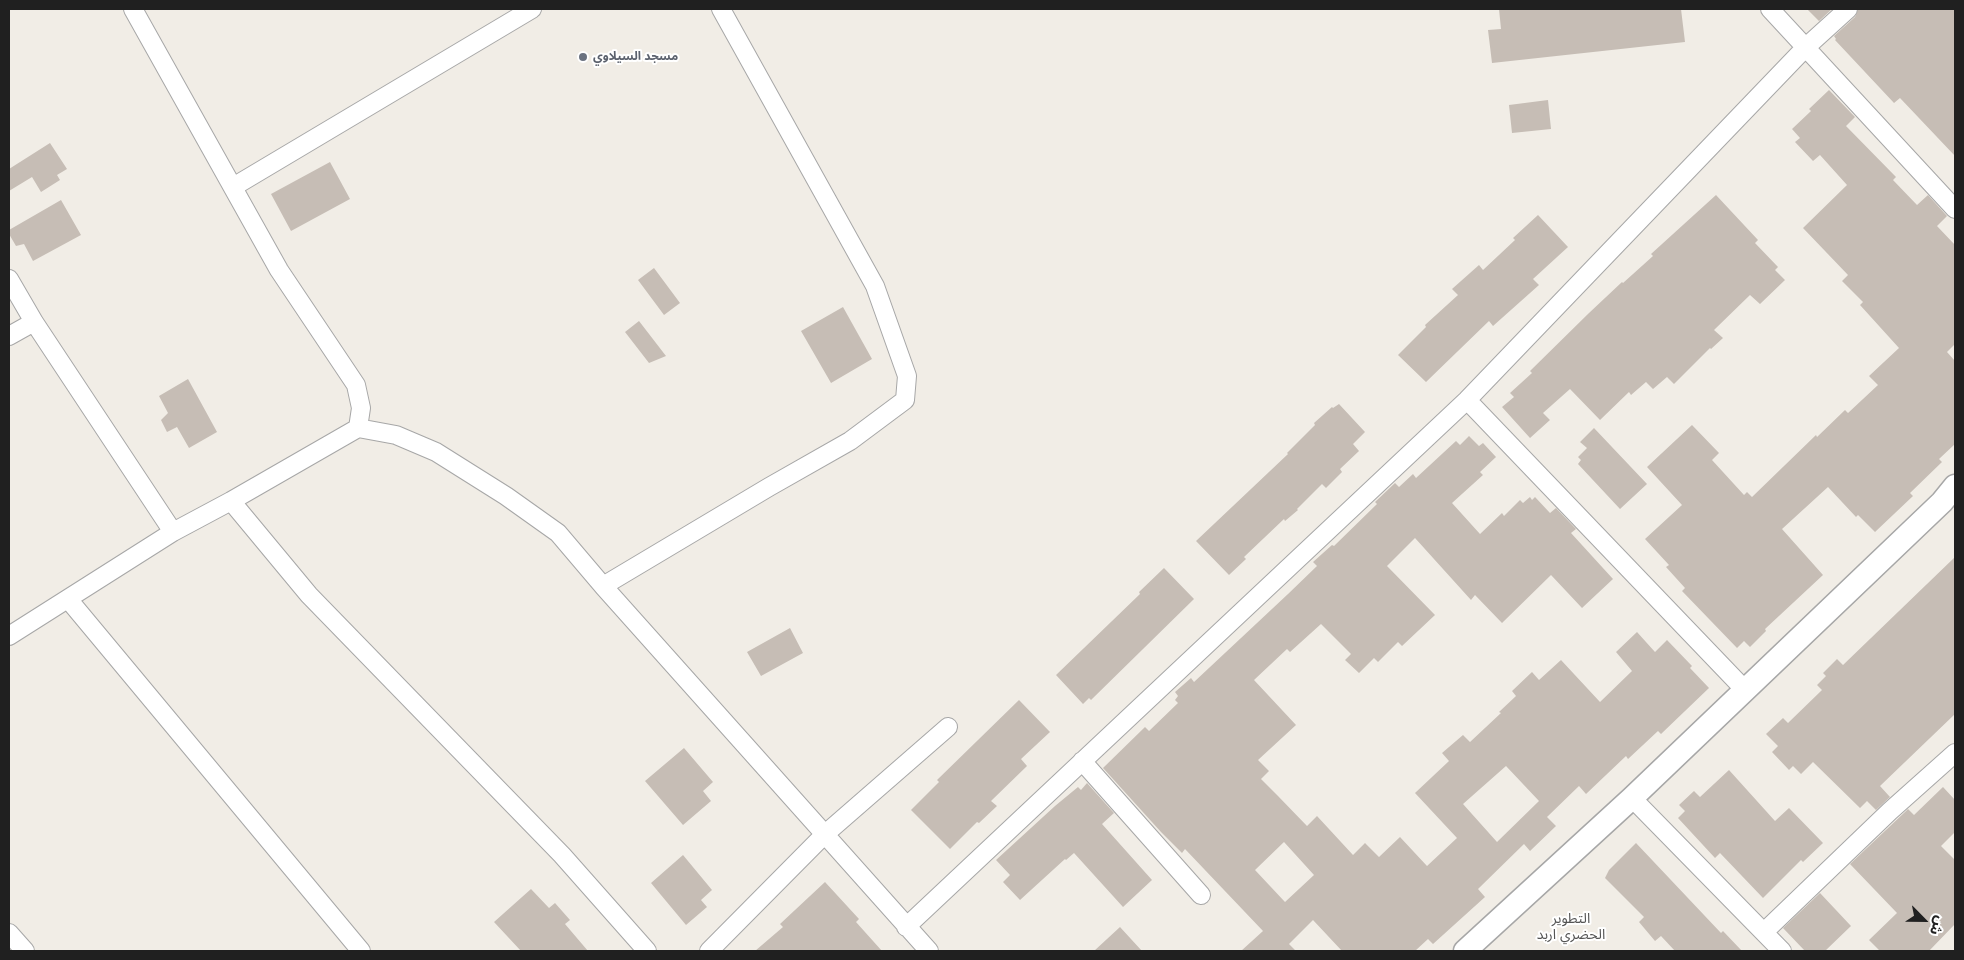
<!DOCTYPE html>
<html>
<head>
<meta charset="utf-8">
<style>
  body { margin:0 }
  #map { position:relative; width:1964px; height:960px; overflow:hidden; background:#f1ede6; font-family:Arial,"Noto Sans Arabic",sans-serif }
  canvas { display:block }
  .frame { position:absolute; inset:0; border:10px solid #202020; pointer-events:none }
  .north { position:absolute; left:1899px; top:895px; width:50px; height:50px; -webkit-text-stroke:4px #fff; paint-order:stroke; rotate:113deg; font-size:14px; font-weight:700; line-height:20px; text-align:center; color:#202020 }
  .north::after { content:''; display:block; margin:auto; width:18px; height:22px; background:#202020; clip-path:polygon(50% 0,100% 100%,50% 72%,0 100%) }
</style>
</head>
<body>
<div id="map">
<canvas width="1964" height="960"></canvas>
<div class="frame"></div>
<div class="north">ش</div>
</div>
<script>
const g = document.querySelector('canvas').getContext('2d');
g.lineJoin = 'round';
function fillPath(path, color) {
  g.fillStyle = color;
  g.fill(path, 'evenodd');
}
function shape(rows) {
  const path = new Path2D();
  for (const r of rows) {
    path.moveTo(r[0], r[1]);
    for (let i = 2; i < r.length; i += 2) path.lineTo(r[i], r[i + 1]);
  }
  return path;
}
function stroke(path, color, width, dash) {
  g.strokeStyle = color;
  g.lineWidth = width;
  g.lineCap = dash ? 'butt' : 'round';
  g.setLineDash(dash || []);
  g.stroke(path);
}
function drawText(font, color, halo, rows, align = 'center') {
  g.font = font + ' Arial,"Noto Sans Arabic",sans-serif';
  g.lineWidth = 4;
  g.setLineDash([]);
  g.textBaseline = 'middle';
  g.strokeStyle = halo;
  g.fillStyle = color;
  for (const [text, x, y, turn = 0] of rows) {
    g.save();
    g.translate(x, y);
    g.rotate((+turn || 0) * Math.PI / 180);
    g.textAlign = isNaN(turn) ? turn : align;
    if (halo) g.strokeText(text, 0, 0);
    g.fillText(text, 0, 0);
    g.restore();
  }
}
const building = shape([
  [1499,9,1681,9,1685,42,1492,63,1488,30,1501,29],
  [1807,9,1832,9,1819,21],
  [1858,9,1955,9,1955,156,1900,98,1894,103,1835,40,1836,39,1834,36,1855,17],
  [1829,90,1855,117,1846,126,1896,177,1893,180,1917,205,1928,195,1947,216,1937,226,1955,245,1955,344,1947,352,1955,361,1955,444,1939,459,1942,462,1910,493,1913,496,1875,532,1858,515,1856,517,1828,487,1782,529,1823,575,1765,629,1766,631,1750,647,1744,641,1737,648,1682,591,1685,588,1666,567,1669,565,1645,539,1682,505,1647,467,1692,425,1719,453,1712,460,1744,495,1747,492,1752,497,1816,435,1817,437,1845,410,1848,413,1878,385,1869,376,1899,348,1860,305,1863,302,1842,281,1848,275,1803,228,1847,185,1820,155,1813,161,1795,142,1800,138,1792,129,1811,111,1809,109],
  [1548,100,1551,129,1512,133,1509,105],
  [50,143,67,169,57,175,60,180,41,192,32,177,9,191,9,169],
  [330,162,350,199,291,231,271,194],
  [1716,195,1758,240,1755,243,1778,267,1775,270,1785,280,1760,304,1750,295,1714,330,1723,338,1711,349,1710,348,1674,384,1667,377,1653,389,1646,382,1631,395,1629,392,1600,420,1570,389,1543,413,1550,420,1530,438,1502,407,1514,397,1510,393,1532,373,1530,371,1589,313,1622,282,1623,283,1653,256,1651,254],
  [61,200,81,235,33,261,24,244,16,246,9,234,9,230],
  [1538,215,1568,247,1533,279,1539,285,1493,326,1489,321,1426,382,1398,355,1426,327,1425,325,1458,295,1452,289,1479,265,1483,270,1515,240,1513,238],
  [654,268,680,303,664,315,638,280],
  [843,307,872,359,831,383,801,331],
  [639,321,666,356,649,363,625,332],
  [188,379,217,432,189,448,177,427,167,432,161,420,168,413,159,396],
  [1339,404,1365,432,1353,444,1359,451,1340,469,1342,472,1326,488,1322,484,1297,509,1298,510,1285,521,1284,519,1244,557,1246,559,1229,575,1196,541,1288,454,1287,453,1315,425,1314,423,1332,407,1333,408],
  [1594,428,1647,484,1620,509,1578,464,1581,460,1578,457,1587,448,1580,442],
  [1469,436,1479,446,1483,443,1496,457,1480,472,1483,475,1452,503,1480,534,1502,513,1504,516,1520,500,1523,503,1530,497,1532,500,1535,497,1550,513,1556,508,1576,529,1571,533,1613,579,1582,608,1551,575,1502,623,1475,595,1471,600,1415,538,1387,566,1435,615,1402,646,1398,642,1378,662,1374,658,1359,673,1345,660,1351,654,1321,624,1290,652,1287,649,1254,680,1296,725,1258,760,1269,771,1261,779,1278,796,1307,826,1317,816,1353,855,1365,843,1379,857,1400,837,1427,866,1457,838,1415,793,1449,761,1442,753,1463,735,1470,742,1501,713,1499,712,1516,696,1512,691,1532,672,1539,680,1561,660,1600,702,1632,671,1616,652,1637,632,1655,652,1667,640,1692,666,1690,668,1709,688,1661,734,1658,731,1628,759,1626,756,1586,794,1579,786,1547,817,1556,826,1530,851,1524,844,1478,889,1485,897,1433,944,1428,939,1415,951,1342,951,1313,920,1289,944,1296,951,1241,951,1263,931,1185,849,1182,853,1161,832,1103,768,1145,727,1149,731,1178,703,1175,700,1178,696,1175,692,1191,678,1194,682,1288,594,1317,566,1313,562,1332,545,1334,546,1377,504,1375,502,1395,483,1399,487,1413,474,1416,478,1456,441,1460,445],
  [1506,766,1539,801,1497,842,1463,804],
  [1284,842,1314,875,1285,902,1255,870],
  [1955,557,1955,714,1880,786,1890,797,1876,810,1867,801,1860,808,1813,762,1801,774,1793,766,1789,770,1772,752,1778,746,1766,734,1783,718,1788,723,1822,690,1817,685,1826,676,1823,673,1837,659,1843,665],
  [1164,568,1194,599,1091,700,1089,698,1083,704,1056,675,1140,594,1139,592],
  [790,628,803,653,761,676,747,652],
  [1019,700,1050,732,1021,759,1027,766,991,801,997,806,979,823,977,822,950,849,911,810,939,782,937,780],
  [684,748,713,782,703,791,711,801,683,825,645,781],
  [1729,770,1775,821,1789,808,1823,843,1803,862,1801,860,1763,898,1720,853,1715,858,1678,818,1685,811,1679,805,1694,791,1700,797],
  [1087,783,1114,813,1102,824,1152,880,1123,907,1074,853,1066,860,1065,859,1020,900,1003,882,1010,875,996,860,1055,806,1078,787,1081,790],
  [1943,787,1955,800,1955,832,1941,846,1955,860,1955,924,1929,951,1880,951,1869,940,1897,913,1850,864,1905,812,1908,809,1914,815],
  [1636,843,1721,933,1723,931,1742,951,1675,951,1661,936,1655,941,1639,922,1644,917,1605,878,1609,870],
  [683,855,712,890,701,900,707,907,686,925,651,883],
  [825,882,859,919,856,922,882,951,755,951,783,927,780,924],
  [531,889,549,908,555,903,570,920,565,924,588,951,521,951,494,922],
  [1820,893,1851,926,1825,951,1805,951,1783,928],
  [1120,927,1142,951,1094,951]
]);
const minor = shape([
  [133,9,279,270,356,385,361,408,358,428],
  [1770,9,1955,209],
  [233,187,532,9],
  [9,279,34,322,173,532],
  [9,336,34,322],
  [1467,400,1745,690],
  [231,501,309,595,562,855,647,951],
  [603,586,769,487,850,441,905,400,907,376,875,286,721,9],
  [68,599,361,951],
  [9,636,173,532,231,501,358,428,396,435,436,452,506,496,558,533,603,586,929,951],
  [1082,761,1201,895],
  [1632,798,1782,951],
  [906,927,1467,400,1805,48,1848,9],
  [1764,932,1890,811,1955,753],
  [9,933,25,951],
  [709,951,824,835,948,727]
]);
const tertiary = shape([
  [1465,951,1632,798,1942,502,1955,486]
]);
const markers = [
  [583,57,5,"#6b7280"]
];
const worshipNames = [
  ["مسجد السيلاوي",593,57]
];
const neighbourhoodNames = [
  ["التطوير",1571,919],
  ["الحضري اربد",1571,935]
];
fillPath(building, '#c6bdb5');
stroke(minor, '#a7a7a7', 20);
stroke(tertiary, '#a7a7a7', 25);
stroke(minor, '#fff', 18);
stroke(tertiary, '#fff', 22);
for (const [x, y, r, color] of markers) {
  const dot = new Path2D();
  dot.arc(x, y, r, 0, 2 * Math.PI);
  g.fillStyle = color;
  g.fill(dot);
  stroke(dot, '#fff', 2);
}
drawText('bold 12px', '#5b616d', '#fff', worshipNames, 'left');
drawText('14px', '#535353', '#fff', neighbourhoodNames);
</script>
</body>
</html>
